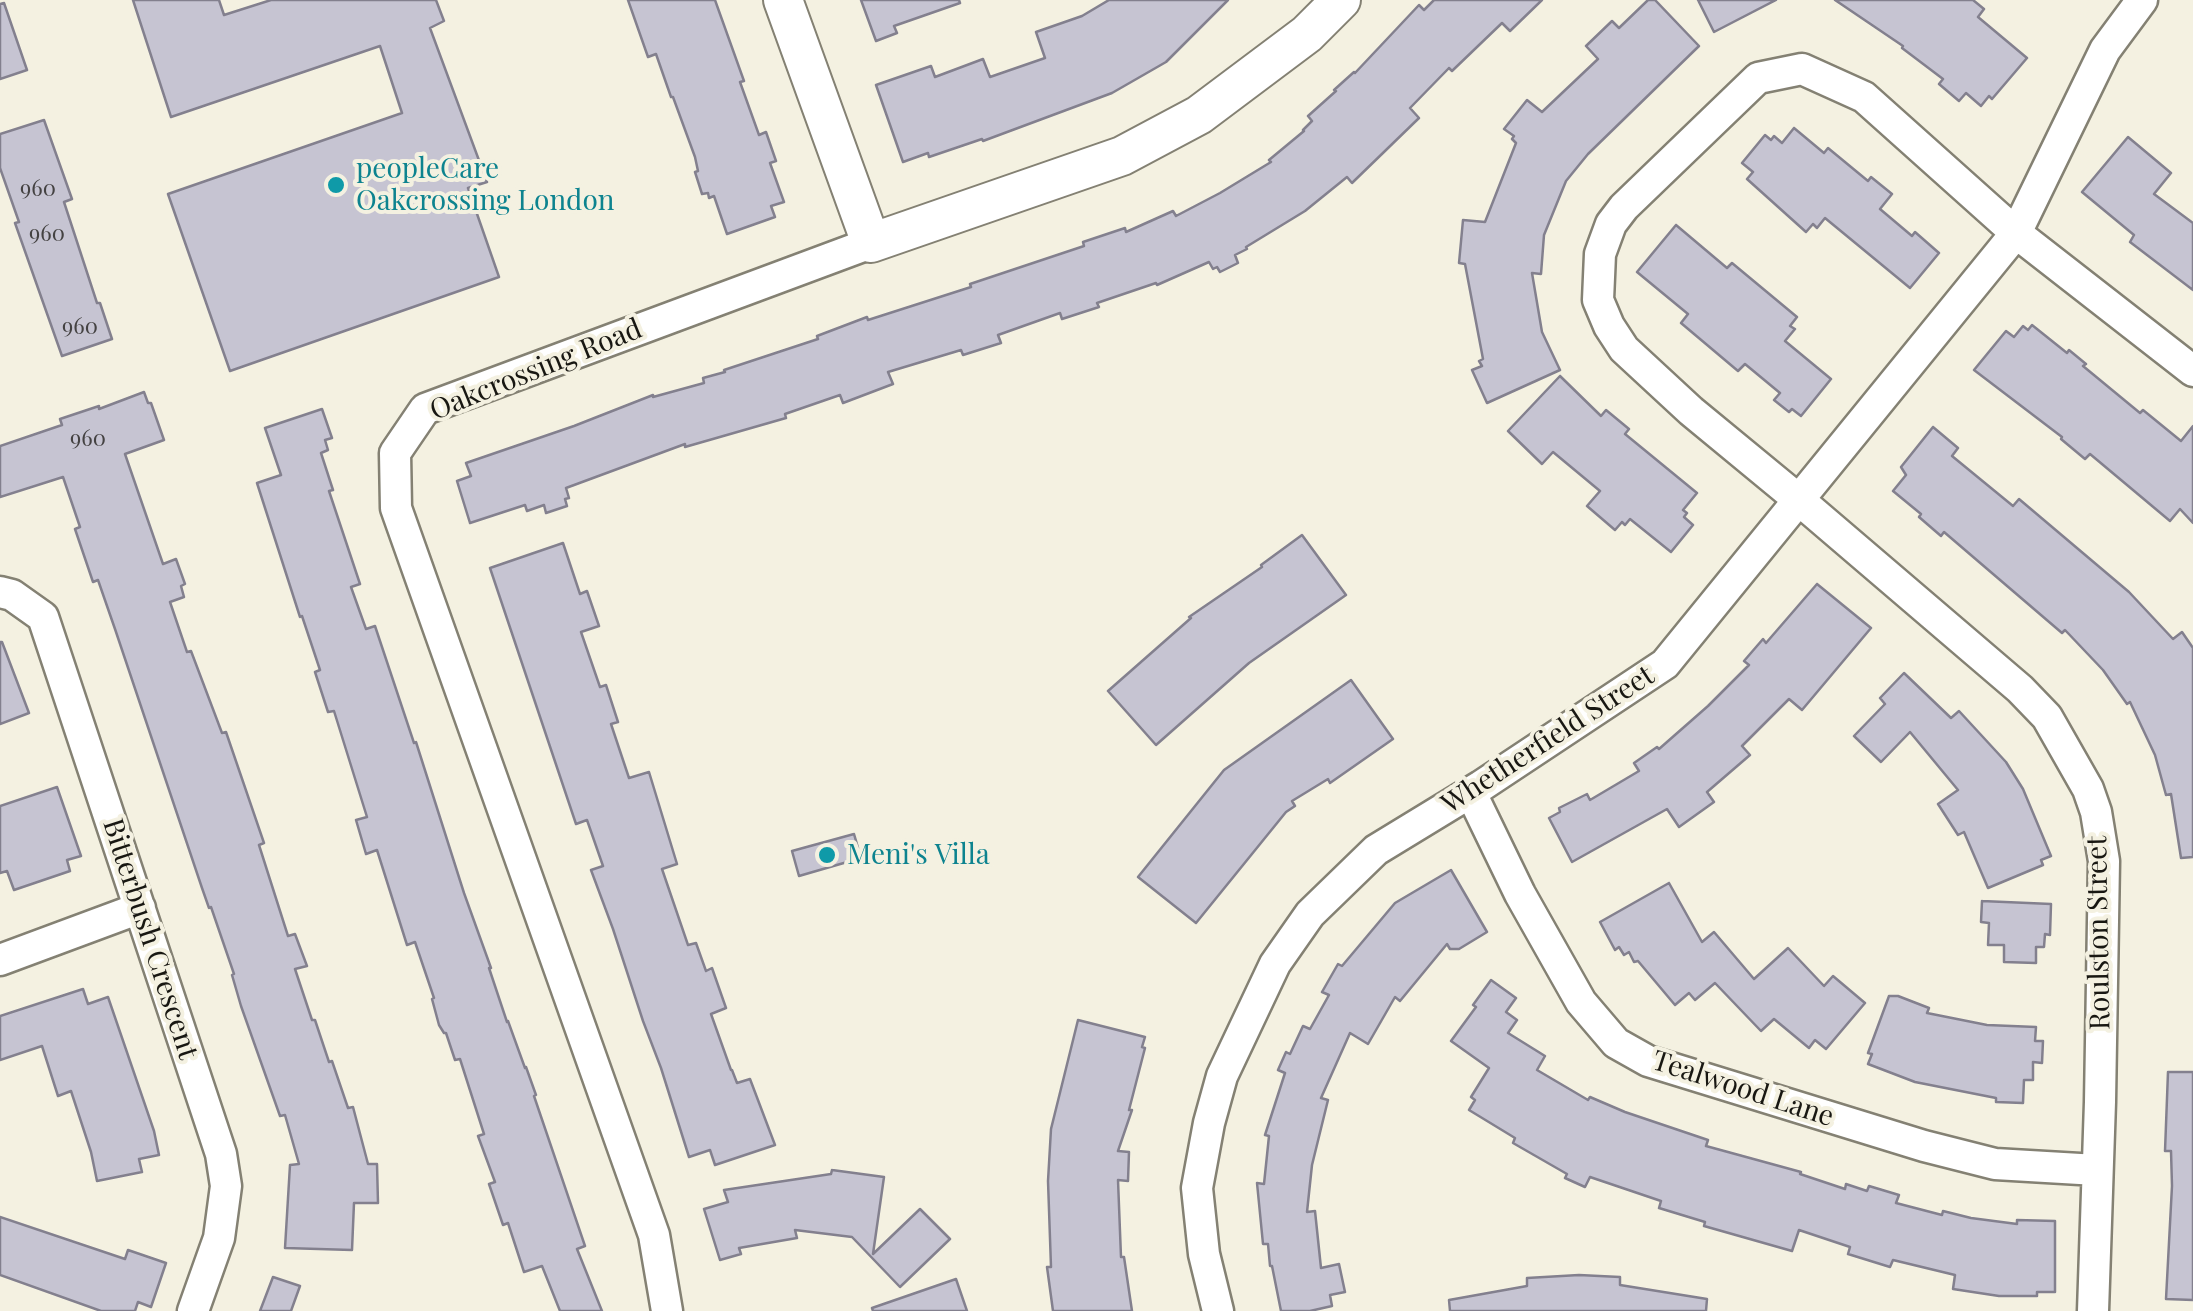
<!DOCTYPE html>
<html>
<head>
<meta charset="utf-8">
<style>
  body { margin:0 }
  canvas { display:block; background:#f4f1e1 }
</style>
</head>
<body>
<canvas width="2193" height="1311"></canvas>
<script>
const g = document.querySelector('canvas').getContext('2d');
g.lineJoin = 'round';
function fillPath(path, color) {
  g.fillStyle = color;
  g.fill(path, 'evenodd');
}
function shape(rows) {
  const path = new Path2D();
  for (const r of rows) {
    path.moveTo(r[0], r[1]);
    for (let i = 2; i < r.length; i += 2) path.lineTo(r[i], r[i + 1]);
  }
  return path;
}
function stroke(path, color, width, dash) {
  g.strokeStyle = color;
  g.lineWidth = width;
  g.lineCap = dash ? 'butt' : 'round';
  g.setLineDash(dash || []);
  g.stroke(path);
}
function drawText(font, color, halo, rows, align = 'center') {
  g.font = font + ' "Playfair Display",serif';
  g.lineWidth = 8;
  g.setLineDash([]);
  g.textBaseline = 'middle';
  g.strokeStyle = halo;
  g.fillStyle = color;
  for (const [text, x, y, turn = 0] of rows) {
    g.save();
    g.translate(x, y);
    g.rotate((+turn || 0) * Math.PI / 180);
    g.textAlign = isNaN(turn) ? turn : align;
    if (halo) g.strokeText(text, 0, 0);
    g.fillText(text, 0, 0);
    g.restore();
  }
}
const building = shape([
  [133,0,219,0,224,15,271,0,436,0,444,21,430,28,487,182,468,188,499,277,230,371,168,194,402,113,380,46,171,117,133,0],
  [628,0,715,0,744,81,740,82,759,135,766,132,776,161,770,163,784,202,771,206,775,217,727,234,714,196,709,198,708,193,702,194,695,172,698,171,695,157,673,97,671,97,656,54,648,57,628,0],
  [861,0,959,0,960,3,894,26,897,33,876,41,861,0],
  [1109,0,1228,0,1166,62,1112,93,983,141,982,139,929,157,928,153,903,162,876,85,931,66,935,77,983,59,990,77,1045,58,1036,32,1082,16,1109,0],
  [1434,0,1542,0,1510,31,1502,23,1452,71,1449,68,1410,108,1419,118,1352,183,1347,177,1305,211,1246,247,1247,249,1235,255,1238,263,1220,272,1217,267,1213,269,1209,262,1157,285,1156,283,1097,303,1099,307,1062,319,1060,313,998,335,1001,343,963,355,961,350,888,372,893,384,843,403,840,395,785,414,786,418,685,447,685,444,566,488,569,498,565,499,567,506,546,513,544,505,527,511,525,505,470,523,457,481,471,476,466,463,574,426,653,395,653,397,704,383,703,378,725,372,724,370,818,339,817,336,867,317,868,320,971,287,970,284,1084,246,1083,242,1125,228,1126,232,1173,211,1176,216,1220,193,1271,162,1269,160,1304,131,1303,130,1312,121,1308,116,1336,91,1334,90,1354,72,1355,73,1419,5,1424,10,1434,0],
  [1648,0,1655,0,1699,46,1588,154,1566,181,1544,235,1541,274,1532,273,1542,332,1560,370,1487,403,1472,370,1482,366,1479,361,1483,359,1465,264,1459,263,1463,220,1485,222,1516,143,1512,139,1514,136,1504,129,1527,100,1542,112,1598,59,1586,46,1612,21,1619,28,1648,0],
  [1698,0,1776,0,1714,32,1698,0],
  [1835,0,1973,0,1984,9,1978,17,2027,58,1992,99,1989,96,1981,106,1966,93,1959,101,1939,84,1943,79,1902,48,1903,46,1835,0],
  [4,3,27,70,0,79,0,4,4,3],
  [44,120,72,199,64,202,97,303,100,303,112,339,62,356,15,223,19,222,0,168,0,134,44,120],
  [1794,128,1824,153,1828,148,1868,181,1871,177,1892,194,1880,209,1912,236,1915,232,1939,253,1910,288,1825,218,1817,228,1813,224,1806,232,1747,179,1753,172,1742,163,1765,135,1771,140,1774,136,1782,143,1794,128],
  [2128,137,2171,173,2154,194,2193,223,2193,290,2130,242,2134,235,2082,192,2128,137],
  [1676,225,1727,268,1732,263,1797,317,1790,326,1795,329,1785,341,1831,379,1801,416,1792,409,1789,412,1774,400,1780,393,1745,364,1738,371,1681,323,1688,314,1637,272,1676,225],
  [2032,325,2067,353,2069,350,2086,364,2083,366,2140,413,2143,410,2181,441,2193,426,2193,523,2180,509,2170,521,2090,454,2085,459,2061,439,2062,437,1974,370,2006,331,2014,337,2023,326,2028,330,2032,325],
  [1560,376,1601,416,1606,410,1629,429,1625,434,1697,493,1683,510,1687,513,1684,517,1693,525,1671,552,1630,519,1625,525,1622,522,1615,530,1587,506,1600,491,1553,452,1542,464,1508,431,1560,376],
  [144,392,148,403,151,403,164,440,125,454,163,564,176,559,185,584,181,586,184,597,170,602,187,652,191,651,222,733,226,732,264,843,259,845,288,936,295,934,307,966,295,969,312,1020,315,1020,329,1062,332,1061,348,1108,353,1107,368,1164,377,1164,378,1203,354,1203,352,1250,285,1248,290,1165,299,1164,285,1115,280,1116,241,1006,232,975,234,974,211,907,209,908,202,888,115,629,98,580,93,582,75,529,80,527,63,477,0,497,0,446,62,425,60,419,99,406,99,409,144,392],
  [322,409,332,438,325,440,328,450,321,453,333,490,329,491,360,584,351,587,366,629,375,626,414,743,416,742,464,893,491,968,489,968,507,1022,508,1021,525,1068,526,1067,536,1095,534,1096,585,1246,577,1249,602,1311,560,1311,542,1266,524,1272,508,1223,503,1225,489,1184,495,1182,478,1136,484,1134,460,1059,455,1060,446,1033,444,1033,439,1025,432,999,434,998,415,942,407,945,377,850,366,854,356,820,367,817,334,711,328,712,315,672,320,670,302,616,300,617,257,483,281,475,265,428,322,409],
  [1933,427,1958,448,1952,456,2013,506,2019,499,2129,592,2173,639,2182,632,2193,648,2193,857,2181,858,2171,794,2166,795,2155,755,2130,702,2127,704,2103,670,2065,630,2062,633,1944,532,1941,536,1919,517,1921,514,1893,491,1906,475,1901,467,1933,427],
  [1302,535,1346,595,1249,663,1156,745,1108,691,1191,618,1189,617,1262,567,1261,565,1302,535],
  [563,543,580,594,587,591,599,626,581,632,600,687,606,685,618,722,611,724,629,778,649,772,677,864,662,869,688,945,696,943,706,971,712,968,726,1008,711,1014,731,1070,732,1070,737,1083,750,1079,775,1145,715,1165,710,1150,689,1157,661,1068,643,1021,613,929,591,870,603,866,587,820,576,824,490,568,563,543],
  [1817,584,1871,628,1802,710,1789,699,1742,746,1750,755,1707,792,1714,802,1679,827,1667,809,1572,862,1549,818,1560,812,1559,808,1587,794,1590,800,1639,771,1634,763,1657,747,1659,749,1708,706,1749,665,1744,661,1763,639,1766,643,1817,584],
  [0,642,2,642,29,713,0,724,0,642],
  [1904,673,1951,718,1959,711,2006,762,2023,789,2051,856,2041,860,2043,865,1988,888,1964,832,1958,835,1938,804,1958,790,1910,732,1881,762,1854,736,1885,704,1880,698,1904,673],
  [1351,680,1393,739,1330,783,1328,779,1292,801,1295,806,1286,812,1196,923,1138,877,1224,770,1351,680],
  [57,787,81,856,67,860,70,871,14,890,7,871,0,873,0,806,57,787],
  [854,834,861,858,799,876,792,851,854,834],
  [1451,870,1487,932,1459,949,1450,949,1447,944,1400,1001,1395,997,1368,1044,1350,1033,1321,1098,1328,1100,1312,1165,1307,1212,1315,1211,1321,1268,1339,1264,1345,1292,1330,1295,1332,1306,1310,1311,1281,1311,1272,1266,1270,1266,1268,1244,1263,1244,1257,1183,1264,1184,1269,1136,1265,1135,1285,1073,1278,1070,1286,1052,1290,1054,1303,1026,1310,1029,1329,995,1322,992,1338,964,1342,966,1395,903,1451,870],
  [1669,883,1702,942,1714,932,1754,979,1788,948,1824,986,1833,976,1865,1003,1826,1049,1815,1040,1809,1048,1774,1019,1761,1031,1715,983,1695,1000,1689,993,1675,1005,1638,961,1634,962,1629,952,1624,955,1619,947,1615,950,1600,922,1669,883],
  [1982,901,2051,904,2050,935,2045,934,2044,947,2036,947,2036,963,2004,962,2004,945,1988,945,1989,923,1981,922,1982,901],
  [1491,980,1516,998,1506,1012,1517,1020,1508,1033,1545,1056,1537,1070,1588,1100,1590,1097,1625,1112,1708,1140,1706,1146,1801,1172,1800,1174,1845,1189,1846,1184,1867,1191,1869,1186,1899,1195,1896,1203,1942,1215,1943,1211,1971,1218,2017,1224,2017,1220,2055,1221,2055,1292,2037,1292,2037,1296,1999,1296,1953,1289,1955,1275,1893,1260,1890,1267,1848,1254,1850,1247,1799,1230,1792,1251,1704,1226,1705,1222,1659,1208,1661,1201,1590,1177,1585,1187,1565,1178,1567,1174,1513,1143,1515,1138,1469,1110,1475,1100,1471,1097,1489,1068,1451,1041,1476,1007,1473,1005,1491,980],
  [83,989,88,1004,108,997,154,1131,159,1155,139,1159,142,1172,97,1181,91,1152,71,1091,58,1096,42,1046,0,1060,0,1016,83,989],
  [1889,996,1898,996,1929,1008,1927,1013,1987,1025,2036,1027,2035,1041,2043,1041,2042,1063,2033,1062,2033,1080,2024,1080,2023,1103,1996,1102,1996,1098,1915,1082,1868,1064,1872,1054,1868,1053,1889,996],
  [1078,1020,1145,1037,1142,1047,1145,1048,1129,1110,1132,1110,1118,1151,1129,1152,1128,1181,1118,1180,1121,1257,1124,1257,1132,1311,1053,1311,1047,1267,1051,1267,1048,1181,1051,1129,1078,1020],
  [2168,1072,2193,1072,2193,1300,2166,1299,2172,1186,2171,1151,2165,1151,2168,1072],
  [832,1170,884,1177,873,1254,920,1209,950,1239,900,1287,852,1237,795,1230,797,1238,739,1248,741,1254,720,1260,704,1209,728,1202,724,1190,831,1174,832,1170],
  [0,1217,125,1259,128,1250,166,1263,151,1307,138,1302,135,1311,101,1311,0,1275,0,1217],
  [1579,1275,1620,1277,1620,1285,1707,1299,1706,1311,1450,1311,1449,1300,1527,1286,1527,1278,1579,1275],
  [273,1277,300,1286,291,1311,260,1311,273,1277],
  [956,1279,967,1311,873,1311,872,1308,956,1279]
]);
const minor = shape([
  [0,592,12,595,43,617,221,1154,226,1186,219,1238,193,1311],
  [1471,793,1520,894,1581,1002,1616,1043,1648,1061,1924,1146,1995,1164,2097,1170],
  [0,960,140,908],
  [667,1311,654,1235,396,508,395,453,425,409,871,243],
  [1218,1311,1204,1254,1197,1188,1209,1123,1222,1076,1275,964,1310,914,1376,850,1481,786,1665,664,2016,233,2105,50,2142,0],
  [2093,1311,2100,1102,2104,861,2096,812,2088,789,2047,717,2020,689,1799,500,1691,411,1624,349,1609,326,1598,300,1600,254,1611,224,1624,207,1758,78,1802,69,1864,97,2016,233,2193,371]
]);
const tertiary = shape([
  [783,0,871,243,1122,156,1199,115,1307,34,1341,0]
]);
const markers = [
  [336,185,10,"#0f9aa8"],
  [827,855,10,"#0f9aa8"]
];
const numberNames = [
  ["960",38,189],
  ["960",47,234],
  ["960",80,327],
  ["960",88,439]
];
const cultureNames = [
  ["peopleCare",356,169],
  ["Oakcrossing London",356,201],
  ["Meni's Villa",847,855]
];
const streetNames = [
  ["Oakcrossing Road",536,370,-22],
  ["Whetherfield Street",1548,740,-33],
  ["Roulston Street",2099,933,-91],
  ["Bitterbush Crescent",150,939,72],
  ["Tealwood Lane",1743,1089,18]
];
fillPath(building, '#c6c4d2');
stroke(building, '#83808e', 2.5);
stroke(minor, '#848173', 35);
stroke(tertiary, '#848173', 42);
stroke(minor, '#fff', 30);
stroke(tertiary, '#fff', 38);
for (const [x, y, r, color] of markers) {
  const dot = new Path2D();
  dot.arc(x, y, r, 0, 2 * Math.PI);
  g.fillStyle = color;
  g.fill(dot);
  stroke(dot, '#f4f1e1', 4);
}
drawText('22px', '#444242', null, numberNames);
drawText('28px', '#0d838f', '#f4f1e1', cultureNames, 'left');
drawText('28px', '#181712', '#f4f1e1', streetNames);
</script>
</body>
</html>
